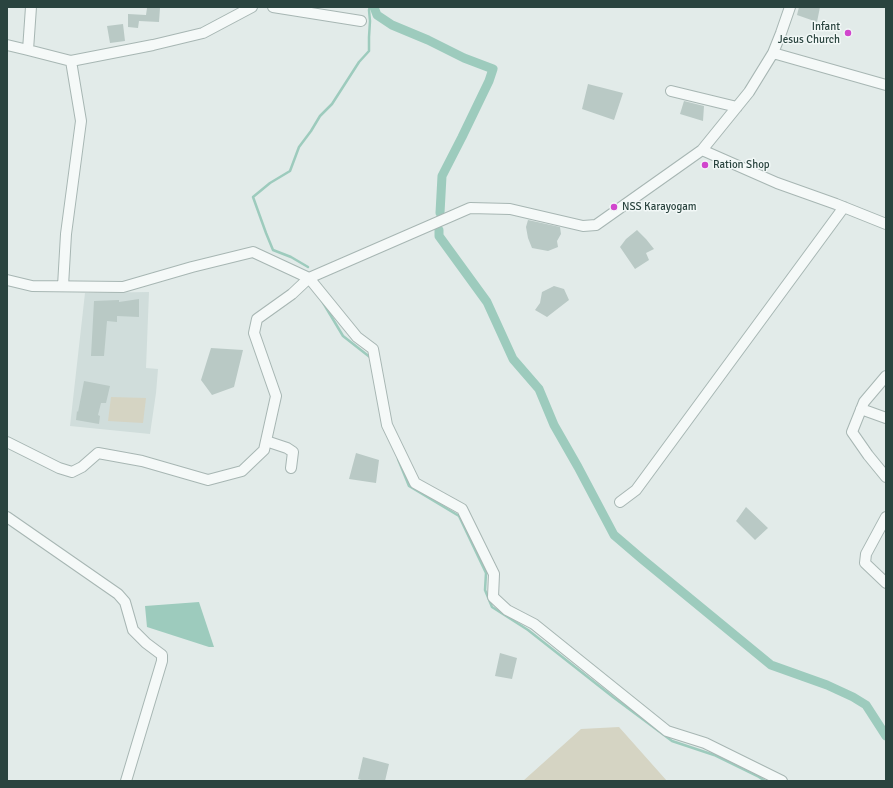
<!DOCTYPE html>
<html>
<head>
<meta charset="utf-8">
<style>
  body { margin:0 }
  #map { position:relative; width:893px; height:788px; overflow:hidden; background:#e2ebe9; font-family:Signika,sans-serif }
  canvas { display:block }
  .frame { position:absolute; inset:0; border:8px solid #2a443f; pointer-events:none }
</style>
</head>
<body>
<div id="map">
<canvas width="893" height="788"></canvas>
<div class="frame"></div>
</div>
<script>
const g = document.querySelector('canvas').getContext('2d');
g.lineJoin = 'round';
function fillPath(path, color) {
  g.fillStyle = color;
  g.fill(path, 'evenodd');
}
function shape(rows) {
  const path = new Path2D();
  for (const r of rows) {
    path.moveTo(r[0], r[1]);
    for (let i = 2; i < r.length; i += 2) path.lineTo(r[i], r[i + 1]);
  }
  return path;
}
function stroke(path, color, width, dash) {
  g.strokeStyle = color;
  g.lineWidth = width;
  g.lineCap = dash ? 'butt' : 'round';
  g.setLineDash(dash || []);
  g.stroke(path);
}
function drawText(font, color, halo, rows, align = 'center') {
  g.font = font + ' Signika,sans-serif';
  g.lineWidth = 3;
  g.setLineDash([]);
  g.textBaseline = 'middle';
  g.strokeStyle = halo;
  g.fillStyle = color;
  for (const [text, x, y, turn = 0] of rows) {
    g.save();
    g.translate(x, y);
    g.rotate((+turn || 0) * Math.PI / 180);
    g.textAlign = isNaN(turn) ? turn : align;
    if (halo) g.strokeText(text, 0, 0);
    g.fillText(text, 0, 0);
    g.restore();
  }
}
const built = shape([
  [149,292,146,368,158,369,156,393,150,434,70,426,85,293]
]);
const green = shape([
  [111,397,146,398,143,423,108,421],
  [619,727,667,781,523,781,581,729]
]);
const water = shape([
  [199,602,214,647,209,647,147,627,145,606]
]);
const stream = shape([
  [308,267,291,257,273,250,266,233,253,197,270,183,290,171,299,147,311,131,320,116,332,104,359,62,369,51,369,37,370,21,369,10,370,7],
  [322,301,343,336,371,358],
  [398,459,409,486,459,516,486,573,485,590,492,607,528,630,613,697,672,741,714,755,759,777,765,781]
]);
const canal = shape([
  [374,7,377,15,392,25,428,40,464,58,493,69,489,81,462,137,442,176,440,213],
  [439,230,439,236,487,302,513,359,539,389,554,425,578,467,614,535,642,559,771,665,827,685,853,697,866,705,886,736]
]);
const building = shape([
  [799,7,820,7,817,22,797,15],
  [147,8,160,8,159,22,139,21,138,28,128,27,128,14,146,15],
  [123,24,125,41,110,43,107,26],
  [588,84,623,93,614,120,582,109],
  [684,101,704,106,703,121,680,114],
  [528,220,560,227,561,234,557,241,558,247,548,251,532,248,528,238,526,227],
  [637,230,646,239,654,249,646,253,649,260,635,269,620,247,626,239],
  [554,286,564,289,569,300,547,317,535,310,540,303,542,292],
  [139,299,139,317,117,316,117,322,107,321,104,356,91,356,94,301,119,300,119,302],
  [211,348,243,350,234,387,212,395,201,380],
  [84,381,110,386,106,403,101,403,98,415,100,416,99,424,76,420,77,411,78,412],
  [356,453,379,460,376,483,349,479],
  [746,507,768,528,755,540,736,521],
  [500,653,517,658,512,679,495,676],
  [363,757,389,764,385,781,364,781,358,779]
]);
const minor = shape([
  [273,7,361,21],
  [7,45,28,50,31,7],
  [28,50,71,61,153,45,203,33,252,7],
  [773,53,886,85],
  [671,91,737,107],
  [702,150,777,183,836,204,886,224],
  [7,280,32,286,123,287,192,267,253,252,309,278,357,337,373,349,387,425,415,483,462,509,494,574,493,597,507,610,534,624,667,731,705,743,782,781],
  [63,286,66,234,81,121,71,61],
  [886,376,864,402,852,432,868,455,886,477],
  [861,409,886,418],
  [266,441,287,448,293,452,291,468],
  [7,442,59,468,72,472,82,467,98,453,142,461,208,480,242,471,264,450,276,396,254,333,257,319,292,294,309,278,470,208,510,209,583,226,596,225,702,150,749,92,773,53,781,33,790,7],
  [620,502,636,490,844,207],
  [7,517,118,594,125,602,133,630,146,643,162,655,162,661,126,781],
  [886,517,866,554,865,563,886,583]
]);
const markers = [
  [848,33,4,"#d146cd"],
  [705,165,4,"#d146cd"],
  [614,207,4,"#d146cd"]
];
const poiNames = [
  ["Infant",840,27,"right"],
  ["Jesus Church",840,40,"right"],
  ["Ration Shop",713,165],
  ["NSS Karayogam",622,207]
];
fillPath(built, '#d0dddb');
fillPath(green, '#d5d4c3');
fillPath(water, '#9dcbbd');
stroke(stream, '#9dcbbd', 2.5);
stroke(canal, '#9dcbbd', 9);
fillPath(building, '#b9c9c5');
stroke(minor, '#a7b6b3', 12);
stroke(minor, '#f5f9f8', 10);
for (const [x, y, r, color] of markers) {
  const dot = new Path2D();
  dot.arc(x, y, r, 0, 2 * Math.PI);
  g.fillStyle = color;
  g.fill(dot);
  stroke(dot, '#f2f8f7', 1.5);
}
drawText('11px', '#2a443f', '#f2f8f7', poiNames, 'left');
</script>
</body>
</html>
